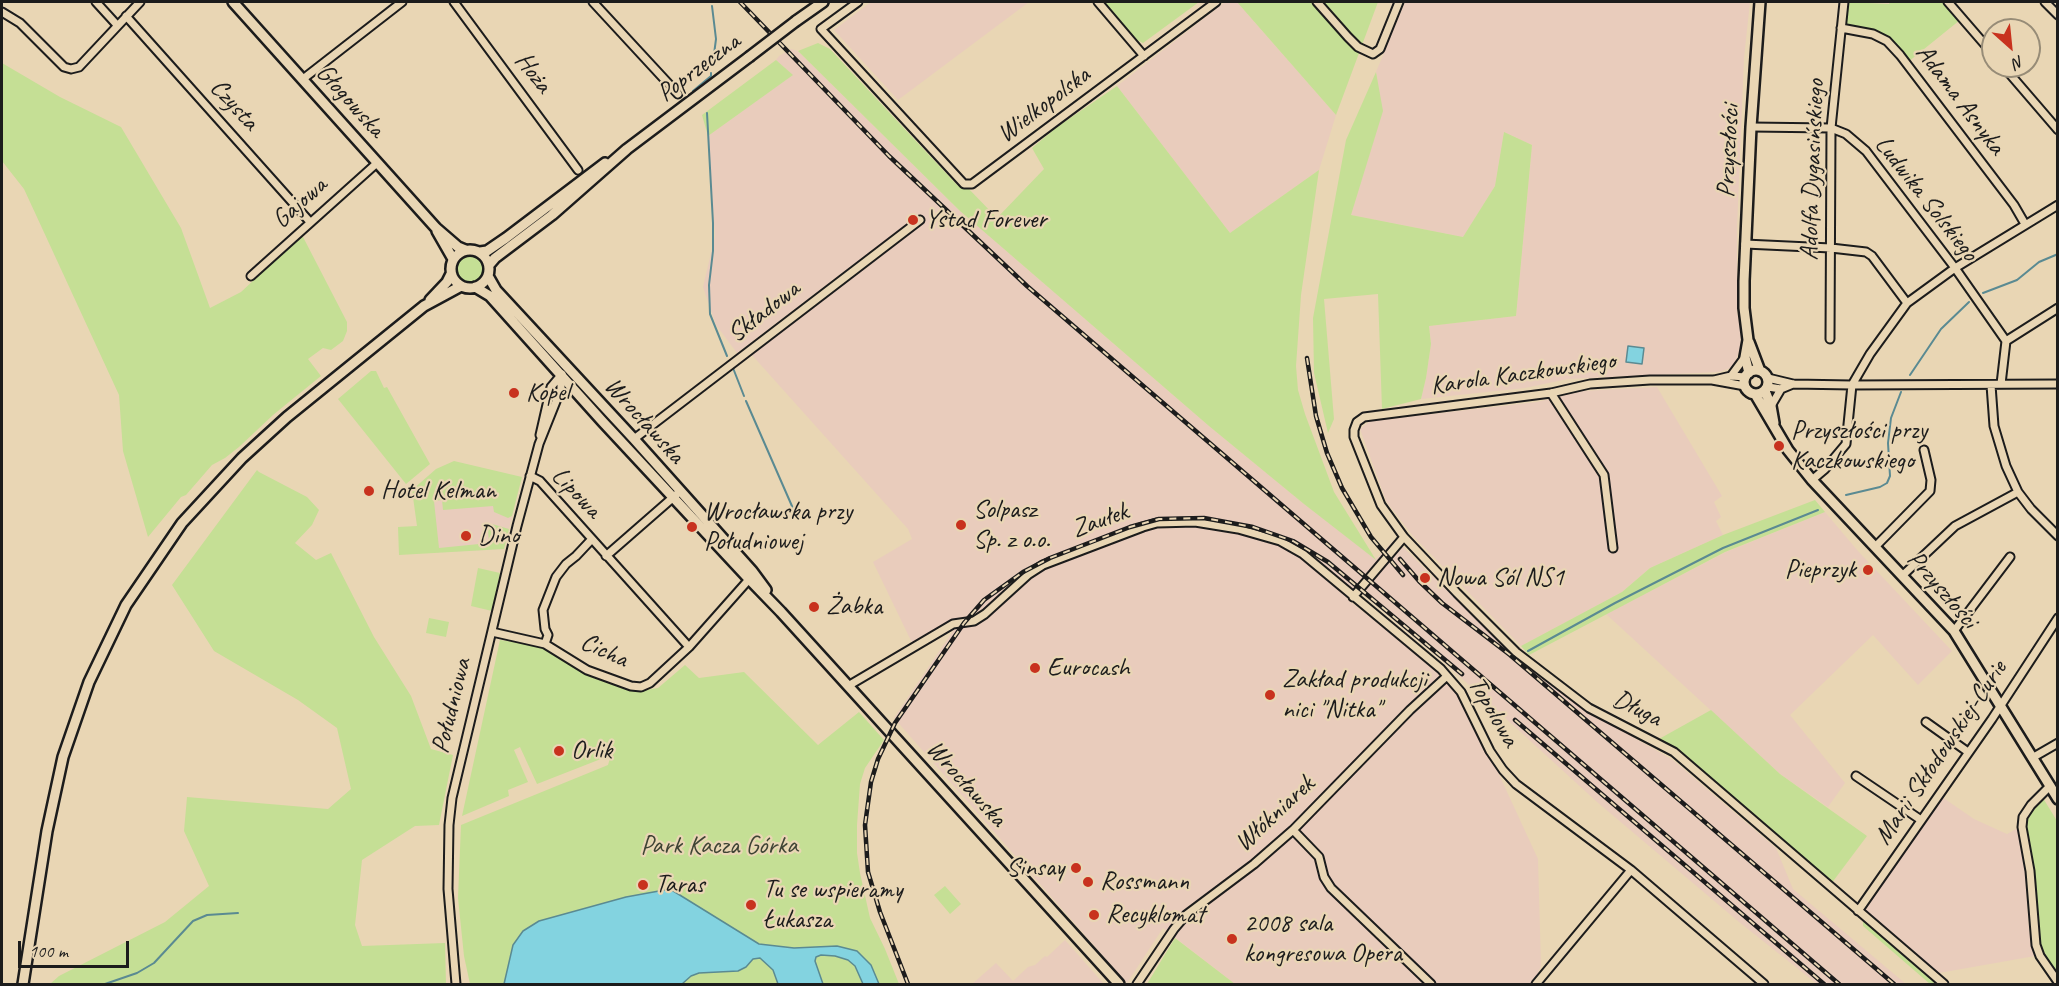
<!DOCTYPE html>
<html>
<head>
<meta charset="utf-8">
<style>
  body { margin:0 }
  #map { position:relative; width:2059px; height:986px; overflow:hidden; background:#e9d6b4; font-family:Caveat,sans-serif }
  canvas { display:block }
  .frame { position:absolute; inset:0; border:3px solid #1c1c1c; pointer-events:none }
  .north { position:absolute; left:1981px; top:18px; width:60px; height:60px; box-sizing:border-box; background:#e9d6b4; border:2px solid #978c77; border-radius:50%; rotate:153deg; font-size:16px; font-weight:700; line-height:24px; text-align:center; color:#1c1c1c }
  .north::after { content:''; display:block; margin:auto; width:21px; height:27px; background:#c8321e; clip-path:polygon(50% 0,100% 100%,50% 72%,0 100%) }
  .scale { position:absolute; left:18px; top:941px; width:111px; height:27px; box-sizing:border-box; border:3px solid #1c1c1c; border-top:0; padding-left:8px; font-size:18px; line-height:21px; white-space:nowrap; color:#1c1c1c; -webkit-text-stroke:4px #e9d6b4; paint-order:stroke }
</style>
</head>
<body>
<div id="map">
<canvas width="2059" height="986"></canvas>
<div class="frame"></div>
<div class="north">N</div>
<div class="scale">100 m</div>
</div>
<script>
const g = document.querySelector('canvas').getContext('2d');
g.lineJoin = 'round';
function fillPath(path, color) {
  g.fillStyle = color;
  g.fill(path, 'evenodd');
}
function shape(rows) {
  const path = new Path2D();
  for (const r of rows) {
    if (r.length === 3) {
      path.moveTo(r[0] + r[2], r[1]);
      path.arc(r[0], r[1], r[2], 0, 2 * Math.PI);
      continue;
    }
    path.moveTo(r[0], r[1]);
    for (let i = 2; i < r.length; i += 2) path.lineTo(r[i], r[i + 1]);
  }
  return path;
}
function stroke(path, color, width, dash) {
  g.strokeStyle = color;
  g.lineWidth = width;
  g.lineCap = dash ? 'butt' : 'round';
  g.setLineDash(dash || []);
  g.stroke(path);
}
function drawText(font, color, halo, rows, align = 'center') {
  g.font = font + ' Caveat,sans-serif';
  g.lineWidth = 4.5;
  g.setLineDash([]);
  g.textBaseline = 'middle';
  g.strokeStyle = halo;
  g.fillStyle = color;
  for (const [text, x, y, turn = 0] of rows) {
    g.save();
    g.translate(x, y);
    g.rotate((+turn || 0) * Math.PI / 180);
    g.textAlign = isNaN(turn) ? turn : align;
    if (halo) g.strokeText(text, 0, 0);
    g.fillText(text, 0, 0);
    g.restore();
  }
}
const built = shape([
  [871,2,1029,2,898,100,834,30],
  [1225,2,1237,2,1336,115,1319,170,1230,233,1117,86],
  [1405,2,1750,2,1744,58,1737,228,1737,312,1741,331,1740,349,1733,367,1719,372,1568,379,1525,388,1421,399,1426,378,1431,344,1429,326,1516,316,1532,145,1504,132,1495,186,1463,237,1351,215,1382,111,1376,72],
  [791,49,798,51,960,211,1209,426,1304,504,1376,559,1395,539,1497,640,1533,672,1624,732,1673,760,1776,848,1793,889,1906,984,1817,984,1739,922,1597,802,1445,663,1358,590,1353,589,1347,599,1454,683,1461,692,1538,859,1541,966,1534,982,1532,984,1235,984,1163,928,1127,983,894,718,955,628,915,649,873,562,912,539,908,529,751,354,860,271,854,264,737,353,716,325,703,287,715,236,708,136,792,75,776,60,779,56],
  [1657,387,1722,496,1714,502,1721,517,1716,521,1723,535,1650,568,1622,592,1521,646,1412,535,1386,501,1360,429,1370,421,1537,402,1583,391],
  [519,487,504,549,428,553,421,496],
  [1825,512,1858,551,1952,651,1918,685,1873,635,1790,715,1845,783,1828,807,1780,774,1606,614,1726,552],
  [1942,797,1974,819,2007,834,2018,828,2024,859,2029,930,2035,956,1939,973,1868,917,1866,909],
  [1065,940,1104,984,972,984,996,963,1013,981,1028,967,1035,965,1045,956,1047,957]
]);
const green = shape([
  [1102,2,1199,2,1143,43,1133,38],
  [1237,2,1378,2,1336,115],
  [1847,2,1889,4,1890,2,1943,2,1960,20,1908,62,1889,39,1848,33,1845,30],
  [818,43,830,49,958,186,967,187,997,218,1044,169,1032,148,1057,127,1117,86,1230,233,1319,170,1301,295,1296,366,1298,390,1305,414,1334,492,1376,560,1304,504,1209,426,960,211,798,51],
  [776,60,793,75,708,136,702,115],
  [2,63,60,97,121,127,181,228,210,308,241,292,302,235,347,322,347,331,343,341,331,350,323,348,308,359,321,376,273,415,239,447,225,458,212,465,186,495,181,497,148,537,123,451,119,395,24,189,2,161],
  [1376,72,1383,111,1351,215,1463,237,1495,186,1504,132,1532,145,1516,316,1429,326,1431,344,1426,378,1421,399,1382,409,1378,294,1324,299,1334,419,1328,433,1314,373,1313,318,1346,140],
  [470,269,13],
  [371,371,376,371,384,388,387,387,430,464,406,484,338,399],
  [454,461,522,477,512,516,508,518,494,512,493,506,443,510,442,500,434,501,439,548,489,543,488,530,491,529,492,524,509,529,504,549,399,555,398,527,417,526,412,490,436,469],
  [257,470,259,472,307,497,319,510,312,525,295,543,316,560,331,553,374,637,411,696,431,749,453,755,439,825,415,826,362,860,355,925,362,946,445,943,446,984,50,984,59,976,165,922,209,886,184,831,187,797,328,809,351,789,337,728,298,700,214,651,172,585],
  [1815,500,1825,512,1725,552,1529,655,1521,646,1622,592,1650,568,1723,535],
  [478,568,500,573,492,611,471,606],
  [429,618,449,622,446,637,426,633],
  [500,640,552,648,565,653,585,673,638,691,658,688,685,665,699,678,744,672,818,745,859,712,884,740,865,768,860,784,857,825,857,853,860,873,870,918,885,949,899,984,470,984,464,956,458,898,461,825,608,765,611,755,537,784,520,747,514,750,528,782,508,790,509,796,462,816],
  [1711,710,1780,774,1867,836,1831,884,1674,748,1659,739],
  [2043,798,2057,821,2057,975,2041,946,2032,855,2027,828,2028,818],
  [945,886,961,904,950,914,934,895],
  [1863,921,1869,924,1938,984,1930,984,1863,926],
  [1175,938,1235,984,1147,984]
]);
const water = shape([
  [1628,346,1644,348,1642,364,1626,362,1628,346],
  [670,889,759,944,794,948,837,946,857,951,871,965,879,984,863,984,855,966,848,960,835,956,821,955,816,957,815,961,823,984,778,984,773,970,760,958,753,959,746,967,738,971,699,973,691,976,682,984,504,984,513,945,523,931,539,921,626,897,670,889]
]);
const stream = shape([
  [712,6,716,39,713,62],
  [693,91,711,76,711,73],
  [707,113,713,223,713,251,709,285,710,314,727,356],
  [1983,293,2017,280,2039,262,2058,254],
  [733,368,744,396],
  [1910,375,1941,329,1969,302],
  [746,401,795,513],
  [1846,495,1880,487,1887,483,1890,476,1888,443,1891,418,1901,392],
  [1528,651,1615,603,1723,548,1818,510],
  [105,984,137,973,154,963,193,921,207,915,238,913]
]);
const street = shape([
  [96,2,117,25],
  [454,2,578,170],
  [593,2,678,94],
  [858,2,821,29,964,184,972,184,1216,2],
  [1098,2,1144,56],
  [1317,2,1348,37,1358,47,1373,54,1380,49,1399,2],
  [1948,2,1993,54],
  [2045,2,2058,15],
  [2,12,20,23,64,67,71,69,79,67,140,2],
  [126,16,310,222],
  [1841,28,1873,34,1887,41,1900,55,2014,205,2025,224],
  [2003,66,2058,130],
  [303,79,402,2],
  [1751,127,1831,128,1846,134,1866,151,1955,268,2006,341],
  [1745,244,1831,248,1866,252,1872,256,1907,303],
  [251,276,377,163],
  [1830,339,1831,128,1844,2],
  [1731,376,1745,357],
  [1768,378,1793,384,1852,385,2058,384],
  [1714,380,1731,376,1746,377],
  [2001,384,2006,341,2058,308],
  [1991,385,1994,426,2006,466,2018,492,2031,509,2058,536],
  [1745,386,1712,380,1650,380,1590,384,1551,393,1364,417,1357,422,1354,430,1354,437,1381,505,1404,537,1457,593,1516,652,1589,708,1674,752,1944,984],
  [1768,387,1781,389,1793,384],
  [1551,393,1604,475,1613,548],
  [1771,406,1781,389],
  [540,435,551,387,562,374],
  [634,439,920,220],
  [530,476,540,481,689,647],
  [1812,480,1825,469,1846,444,1852,385,1870,354,1907,303,1955,268,2058,205],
  [1875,547,1930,491,1931,480,1924,450],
  [606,556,677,494],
  [1902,576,1955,526,2018,492],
  [1353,597,1404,537],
  [1954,631,2010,557],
  [492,632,545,644,587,670,631,686,641,687,650,683,689,647,752,576],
  [545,644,548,635,545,629,543,610,556,577,566,564,576,556,592,539],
  [848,686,953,624,974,621,985,614,1029,574,1043,565,1143,527,1157,523,1195,522,1238,529,1280,541,1303,554,1441,669,1461,692,1490,751,1503,770,1516,784,1631,870,1764,984],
  [1926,722,1968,752],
  [2032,758,2058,743],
  [1856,776,1921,820],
  [2050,786,2031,805,2023,817,2022,827,2030,871,2036,945,2040,956,2058,982],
  [1293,830,1319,857,1324,877,1331,888,1431,984],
  [1858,911,1992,719,2058,618],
  [456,984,448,889,449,825,452,798,517,526,539,444,561,389,561,375],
  [1137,984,1174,929,1186,915,1254,864,1293,830,1410,710,1447,676],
  [1536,984,1631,870]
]);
const secondary = shape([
  [233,2,436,228,458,247,465,250],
  [796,21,823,2],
  [437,231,453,259],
  [470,269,19],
  [480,252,487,251,506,238,605,163],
  [489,265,495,258,552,215,627,149,749,57],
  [488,276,496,290,634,439,752,571,766,590],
  [475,287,490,296,603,422,749,579,781,612,1119,984],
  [430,300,447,282,451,274],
  [1749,342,1760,371],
  [1756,382,12],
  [1749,373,1745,357,1748,340,1744,308,1744,281,1751,127,1760,2],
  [1765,391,1771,406,1774,423],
  [1755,394,1788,450,1812,480,1954,631,2058,799],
  [23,984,47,831,63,757,89,682,126,605,182,523,242,458,287,417,424,306,461,286]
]);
const rail = shape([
  [740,2,889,156,1027,286,1839,984],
  [1307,358,1316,416,1327,453,1342,488,1371,537,1403,575],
  [1400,559,1419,581,1442,603,1510,655,1894,984],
  [1515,720,1824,984],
  [908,984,880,912,868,872,865,825,871,782,878,759,895,723,964,623,984,600,1023,572,1050,558,1130,527,1159,519,1204,518,1253,527,1293,541,1328,562,1462,674]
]);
const secondaryBridge = shape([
  [749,57,796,21]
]);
const markers = [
  [913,220,6,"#c8321e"],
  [514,393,6,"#c8321e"],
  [1779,446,6,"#c8321e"],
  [369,491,6,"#c8321e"],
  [961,525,6,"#c8321e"],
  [692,527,6,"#c8321e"],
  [466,536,6,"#c8321e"],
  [1868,570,6,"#c8321e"],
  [1425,578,6,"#c8321e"],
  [814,607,6,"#c8321e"],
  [1035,668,6,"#c8321e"],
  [1270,695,6,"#c8321e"],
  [559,751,6,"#c8321e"],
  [1076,868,6,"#c8321e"],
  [1088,882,6,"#c8321e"],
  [643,885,6,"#c8321e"],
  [751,905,6,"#c8321e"],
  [1094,915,6,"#c8321e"],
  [1232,939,6,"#c8321e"]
];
const streetNames = [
  ["Poprzeczna",699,68,-37],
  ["Hoża",533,73,53],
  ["Adama Asnyka",1960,100,53],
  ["Głogowska",350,101,48],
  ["Czysta",234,105,48],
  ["Wielkopolska",1044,105,-37],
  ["Przyszłości",1729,151,-87],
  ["Adolfa Dygasińskiego",1813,170,-88],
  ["Ludwika Solskiego",1926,199,52],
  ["Gajowa",300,203,-42],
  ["Składowa",764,312,-38],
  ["Karola Kaczkowskiego",1523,374,-8],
  ["Wrocławska",644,421,48],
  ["Lipowa",576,493,46],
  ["Zaułek",1100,521,-20],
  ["Przyszłości",1942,590,49],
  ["Cicha",604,651,25],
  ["Południowa",452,706,-76],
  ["Długa",1637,709,27],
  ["Topolowa",1493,712,60],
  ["Marii Skłodowskiej-Curie",1941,753,-56],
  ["Wrocławska",966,784,48],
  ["Włókniarek",1275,814,-43]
];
const poiNames = [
  ["Ystad Forever",925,220],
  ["Kopel",526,393],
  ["Przyszłości przy",1791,431],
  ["Kaczkowskiego",1791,461],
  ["Hotel Kelman",381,491],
  ["Solpasz",973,510],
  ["Sp. z o.o.",973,540],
  ["Wrocławska przy",704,512],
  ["Południowej",704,542],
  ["Dino",478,536],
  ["Pieprzyk",1856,570,"right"],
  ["Nowa Sól NS1",1437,578],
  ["Żabka",826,607],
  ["Eurocash",1047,668],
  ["Zakład produkcji",1282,680],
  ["nici \"Nitka\"",1282,710],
  ["Orlik",571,751],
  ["Sinsay",1064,868,"right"],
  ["Rossmann",1100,882],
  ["Taras",655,885],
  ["Tu se wspieramy",763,890],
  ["Łukasza",763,920],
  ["Recyklomat",1106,915],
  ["2008 sala",1244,924],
  ["kongresowa Opera",1244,954]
];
const parkNames = [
  ["Park Kacza Górka",719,846]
];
fillPath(built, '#e9ccbc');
fillPath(green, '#c5df95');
fillPath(water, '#83d3e0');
stroke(water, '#5a8a92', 1.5);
stroke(stream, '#5a8a92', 2);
stroke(street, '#1c1c1c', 11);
stroke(secondary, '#1c1c1c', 14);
stroke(street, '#e9d6b4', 7);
stroke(secondary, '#e9d6b4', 9);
stroke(rail, '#1c1c1c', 4.5);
stroke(rail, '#e9d6b4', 2, [7]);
stroke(secondaryBridge, '#1c1c1c', 14, []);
stroke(secondaryBridge, '#e9d6b4', 9);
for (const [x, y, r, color] of markers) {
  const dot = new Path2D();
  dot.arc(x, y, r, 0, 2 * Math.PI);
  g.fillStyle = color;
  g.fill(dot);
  stroke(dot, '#e9d6b4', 2);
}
drawText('26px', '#1c1c1c', '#e9d6b4', streetNames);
drawText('26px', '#1c1c1c', '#e9d6b4', poiNames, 'left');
drawText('26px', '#3e4334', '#e9d6b4', parkNames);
</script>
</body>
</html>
